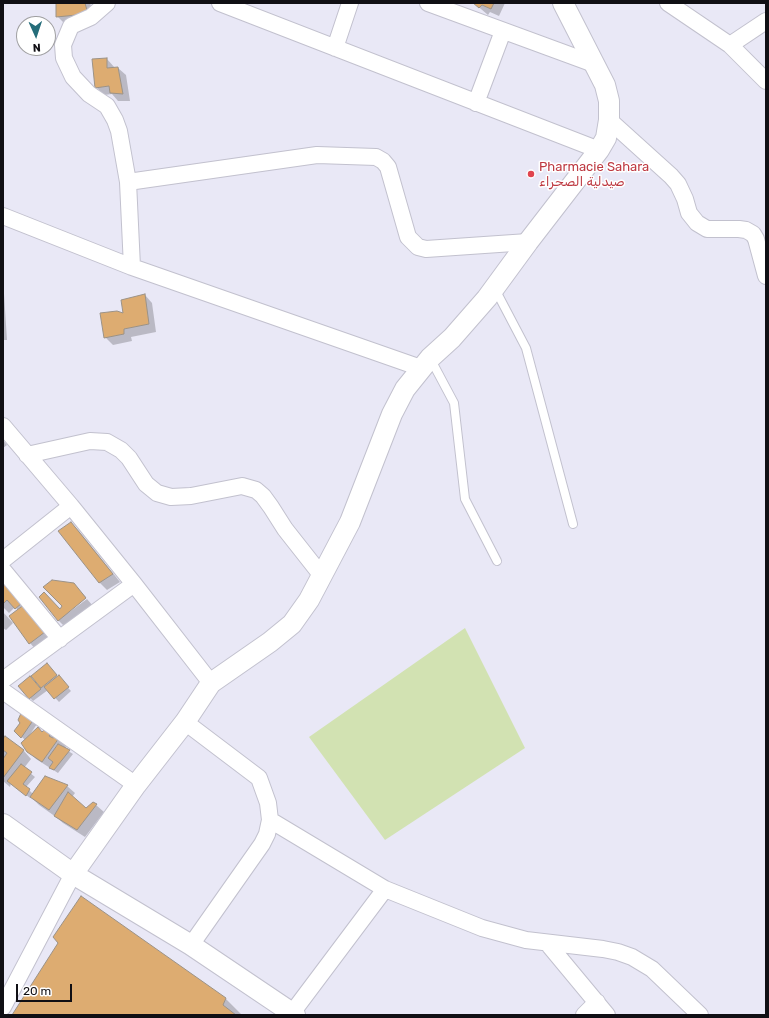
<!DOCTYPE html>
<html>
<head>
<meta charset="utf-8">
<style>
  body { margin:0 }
  #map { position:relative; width:769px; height:1018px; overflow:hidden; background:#e9e8f6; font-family:Rubik,sans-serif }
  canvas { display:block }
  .frame { position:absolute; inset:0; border:4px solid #100f14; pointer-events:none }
  .north { position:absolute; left:16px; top:16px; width:40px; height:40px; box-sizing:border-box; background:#fff; border:1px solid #9f9fa1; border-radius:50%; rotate:177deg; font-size:11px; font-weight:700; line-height:16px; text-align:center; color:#100f14 }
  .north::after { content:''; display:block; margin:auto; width:14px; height:18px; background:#256d7a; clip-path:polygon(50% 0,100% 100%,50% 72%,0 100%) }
  .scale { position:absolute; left:16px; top:984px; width:56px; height:18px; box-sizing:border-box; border:2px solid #100f14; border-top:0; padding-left:5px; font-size:12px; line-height:14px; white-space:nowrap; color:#100f14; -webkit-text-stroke:3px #fff; paint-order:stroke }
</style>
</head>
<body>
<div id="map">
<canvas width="769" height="1018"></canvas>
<div class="frame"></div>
<div class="north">N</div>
<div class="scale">20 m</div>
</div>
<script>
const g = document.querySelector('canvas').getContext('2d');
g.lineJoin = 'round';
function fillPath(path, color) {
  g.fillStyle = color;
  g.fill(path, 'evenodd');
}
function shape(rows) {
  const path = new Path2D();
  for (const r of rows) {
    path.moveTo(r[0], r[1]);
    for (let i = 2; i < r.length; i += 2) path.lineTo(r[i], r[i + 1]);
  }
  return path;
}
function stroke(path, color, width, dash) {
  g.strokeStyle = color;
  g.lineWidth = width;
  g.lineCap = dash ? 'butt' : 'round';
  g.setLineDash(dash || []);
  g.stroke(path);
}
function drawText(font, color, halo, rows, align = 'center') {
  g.font = font + ' Rubik,Cairo,sans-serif';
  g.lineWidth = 3;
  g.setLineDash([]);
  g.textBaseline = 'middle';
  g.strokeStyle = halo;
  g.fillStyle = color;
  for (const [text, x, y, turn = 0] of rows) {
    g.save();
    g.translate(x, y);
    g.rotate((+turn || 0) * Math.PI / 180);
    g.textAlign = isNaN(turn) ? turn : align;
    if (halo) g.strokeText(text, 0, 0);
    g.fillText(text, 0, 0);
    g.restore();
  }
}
const green = shape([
  [465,628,525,748,385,840,309,737]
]);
const shadow = shape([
  [61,3,90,3,95,21,65,24,57,16],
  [474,3,505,3,499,16,490,12,488,15],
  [107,59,115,68,118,68,126,75,130,101,118,101,112,94,104,95,96,87],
  [3,278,7,340,3,340],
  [145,295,152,303,156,332,131,337,132,341,113,345,105,337,124,315],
  [3,440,7,445,3,448],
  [71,523,79,531,120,582,107,590,99,582],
  [3,583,52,640,37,651,30,643,10,616,18,610,15,607,9,613,3,607],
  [81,592,86,597,67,612,68,613,87,599,93,606,66,628,58,620,61,610,63,606],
  [3,612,13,623,6,630,3,628],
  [50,668,71,691,59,702,48,690,33,701,19,687,38,686],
  [22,713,37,724,29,736,42,732,49,726,66,747,65,749,73,754,58,773,36,759,28,751,25,740,16,731,22,723],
  [6,738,24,751,31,759,24,768,35,777,26,787,33,794,67,786,75,793,72,797,86,809,96,805,104,812,85,837,63,823,56,817,39,805,31,797,30,798,11,783,10,787,3,781,3,741],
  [59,943,226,999,241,1014,240,1015,13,1015]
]);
const building = shape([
  [56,3,85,3,88,14,56,17,56,3],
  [473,3,494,3,491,9,482,5,479,8,473,3],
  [107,58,107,68,118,67,123,94,110,93,109,86,95,88,92,59,107,58],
  [145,294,149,324,124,329,124,334,104,338,100,313,117,311,123,313,121,300,145,294],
  [71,522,113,574,99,583,58,531,71,522],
  [52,580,74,583,86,598,58,621,39,597,44,592,60,609,62,606,43,587,52,580],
  [3,582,22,603,15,609,7,600,3,604,3,582],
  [25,604,45,632,29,644,9,616,25,604],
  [47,663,57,675,41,688,31,676,47,663],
  [59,675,69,687,54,699,44,687,59,675],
  [30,676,41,689,29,699,18,686,30,676],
  [22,711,34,719,21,738,14,731,20,723,18,720,22,711],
  [49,725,53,731,49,736,53,738,56,736,59,738,42,762,27,752,21,743,38,727,42,732,49,725],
  [5,736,24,750,3,778,3,759,7,753,3,750,3,739,5,736],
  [58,744,70,750,54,770,49,768,53,762,48,758,58,744],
  [21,764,32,772,23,784,30,789,26,796,7,781,21,764],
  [45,776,68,785,49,810,30,797,45,776],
  [68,792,86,808,93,802,97,804,77,830,54,816,68,792],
  [81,896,226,998,223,1005,236,1015,12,1015,58,943,53,937,81,896]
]);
const service = shape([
  [495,289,526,348,573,524],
  [430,358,454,403,465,499,497,561]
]);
const minor = shape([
  [107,3,91,17,71,26,63,45,64,58,73,77,89,94,107,106,115,120,119,131,128,182],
  [220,3,599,150],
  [428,3,594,64],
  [668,3,730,45,766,81],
  [730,45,766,21],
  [335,48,350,3],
  [476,103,503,31],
  [609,120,671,176,678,184,685,199,689,213,697,223,707,229,739,229,746,230,753,234,756,239,766,276],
  [3,216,132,267,421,368],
  [132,267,128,182,317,155,376,157,383,161,388,167,408,237,418,247,426,249,528,242],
  [3,426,71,506,134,584,211,683],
  [27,455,90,441,107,442,121,450,129,458,146,484,157,493,171,497,191,496,242,486,256,490,263,496,271,507,285,529,322,576],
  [3,560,71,506],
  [3,570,60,639],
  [3,680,134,584],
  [3,691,136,785],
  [185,722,259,778,268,803,270,820,267,834,262,844,191,945],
  [270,820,385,889,482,928,526,940,603,949,618,952,632,957,652,969,700,1015],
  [548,944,607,1015],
  [3,1007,73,874],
  [292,1013,385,889],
  [584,1015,597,1002]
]);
const tertiary = shape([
  [3,824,73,874,191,945,295,1015],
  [73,874,136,785,185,722,211,683,270,642,292,624,309,600,350,522,392,414,405,389,430,358,452,338,487,298,528,242,599,150,606,138,609,120,609,101,605,85,563,3]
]);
const markers = [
  [531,174,4,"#e0444e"]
];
const healthNames = [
  ["Pharmacie Sahara",539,167],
  ["صيدلية الصحراء",539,182]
];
fillPath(green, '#d2e2b2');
fillPath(shadow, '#0003');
fillPath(building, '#ddac71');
stroke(building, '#9b9287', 1);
stroke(service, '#c2c1ce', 10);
stroke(minor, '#c2c1ce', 18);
stroke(tertiary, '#c2c1ce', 22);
stroke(service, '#fff', 8);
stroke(minor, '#fff', 16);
stroke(tertiary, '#fff', 20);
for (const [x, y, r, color] of markers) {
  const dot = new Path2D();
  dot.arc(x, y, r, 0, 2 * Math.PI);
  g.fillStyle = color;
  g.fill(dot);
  stroke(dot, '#fff', 1.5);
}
drawText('13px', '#be3a42', '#fff', healthNames, 'left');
</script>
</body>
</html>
